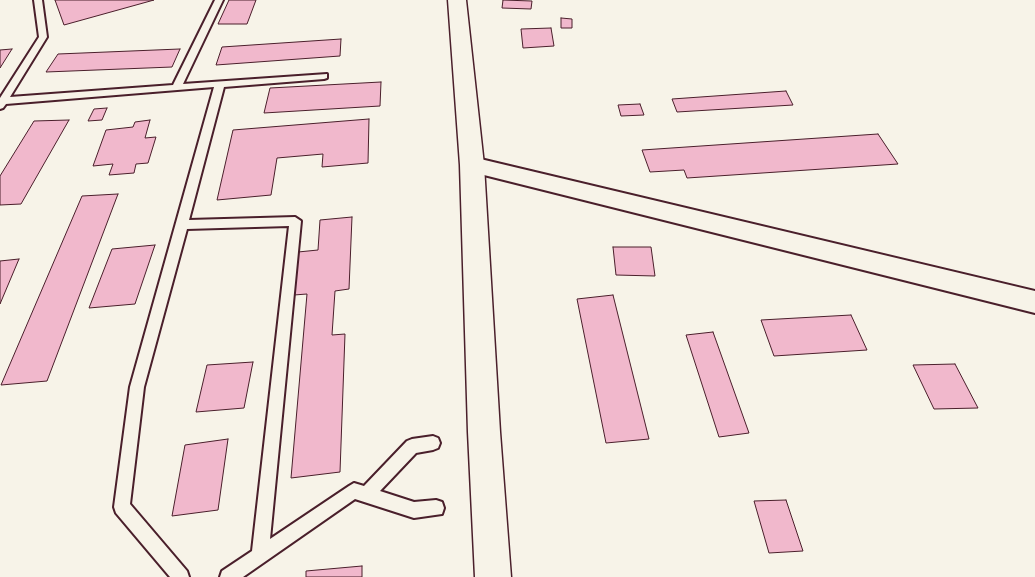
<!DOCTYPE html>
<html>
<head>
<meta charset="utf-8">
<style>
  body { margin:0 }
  canvas { display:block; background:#f7f3e8 }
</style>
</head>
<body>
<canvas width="1035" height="577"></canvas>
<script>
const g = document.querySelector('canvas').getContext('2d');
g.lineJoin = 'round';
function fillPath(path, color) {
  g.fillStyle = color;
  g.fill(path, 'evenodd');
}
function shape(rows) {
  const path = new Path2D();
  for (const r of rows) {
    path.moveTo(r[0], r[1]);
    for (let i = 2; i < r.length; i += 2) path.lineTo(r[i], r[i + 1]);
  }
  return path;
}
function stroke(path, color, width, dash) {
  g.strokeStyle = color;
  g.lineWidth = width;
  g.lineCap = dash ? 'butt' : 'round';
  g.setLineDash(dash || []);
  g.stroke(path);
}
const building = shape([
  [55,0,154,0,64,25,55,0],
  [229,0,256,0,247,24,218,24,229,0],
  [503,0,532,1,531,9,502,8,503,0],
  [561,18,572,19,572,28,561,28,561,18],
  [551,28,554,46,523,48,521,29,551,28],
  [341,39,340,56,216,65,222,47,341,39],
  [12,49,0,68,0,50,12,49],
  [180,49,172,67,46,72,58,54,180,49],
  [381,82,380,106,264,113,270,88,381,82],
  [786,91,793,105,677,112,672,99,786,91],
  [640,104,644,115,621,116,618,105,640,104],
  [107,108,102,120,88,121,94,109,107,108],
  [369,119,368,163,322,167,323,154,277,158,271,195,217,200,233,130,369,119],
  [69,120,21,204,0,205,0,176,34,121,69,120],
  [150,120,145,138,156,137,148,163,136,164,134,173,109,175,113,164,93,166,106,130,133,127,135,122,150,120],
  [878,134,898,164,687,178,684,170,650,172,642,150,878,134],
  [118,194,47,381,1,385,82,196,118,194],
  [352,217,349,289,335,291,332,335,345,334,340,472,291,478,307,294,294,295,298,252,318,250,320,220,352,217],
  [155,245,135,304,89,308,112,249,155,245],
  [613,247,651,247,655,276,616,275,613,247],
  [19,259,0,304,0,261,19,259],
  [613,295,649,439,606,443,577,299,613,295],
  [851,315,867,350,774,356,761,320,851,315],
  [713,332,749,433,719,437,686,335,713,332],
  [253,362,244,408,196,412,207,365,253,362],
  [955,364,978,408,934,409,913,365,955,364],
  [228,439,218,510,172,516,185,445,228,439],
  [786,500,803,551,769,553,754,501,786,500],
  [362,566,362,577,306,577,306,571,362,566]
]);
const lane = shape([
  [34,0,42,0,47,37,10,97,173,85,215,0,223,0,183,84,327,74,327,78,324,79,224,87,189,220,295,217,301,221,270,539,349,486,354,483,364,486,407,441,412,439,433,436,438,438,440,443,438,448,433,450,416,453,380,491,414,502,436,500,442,502,444,508,442,514,414,518,355,499,243,577,220,577,222,571,252,551,289,226,187,229,144,387,130,504,187,571,189,577,170,577,116,513,114,507,130,387,214,87,6,104,3,108,0,109,0,98,39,37,34,0]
]);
const street = shape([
  [472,157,1035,291,1035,313,464,170,461,165,464,160,472,157]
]);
const secondary = shape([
  [448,0,466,0,484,165,500,432,511,577,475,577,468,432,460,165,448,0]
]);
fillPath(building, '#f1b8cc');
stroke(building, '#4a1f2b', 1);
stroke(lane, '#4a1f2b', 4);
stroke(street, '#4a1f2b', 4);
stroke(secondary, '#4a1f2b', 3);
fillPath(lane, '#f7f3e8');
fillPath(street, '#f7f3e8');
fillPath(secondary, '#f7f3e8');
</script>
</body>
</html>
